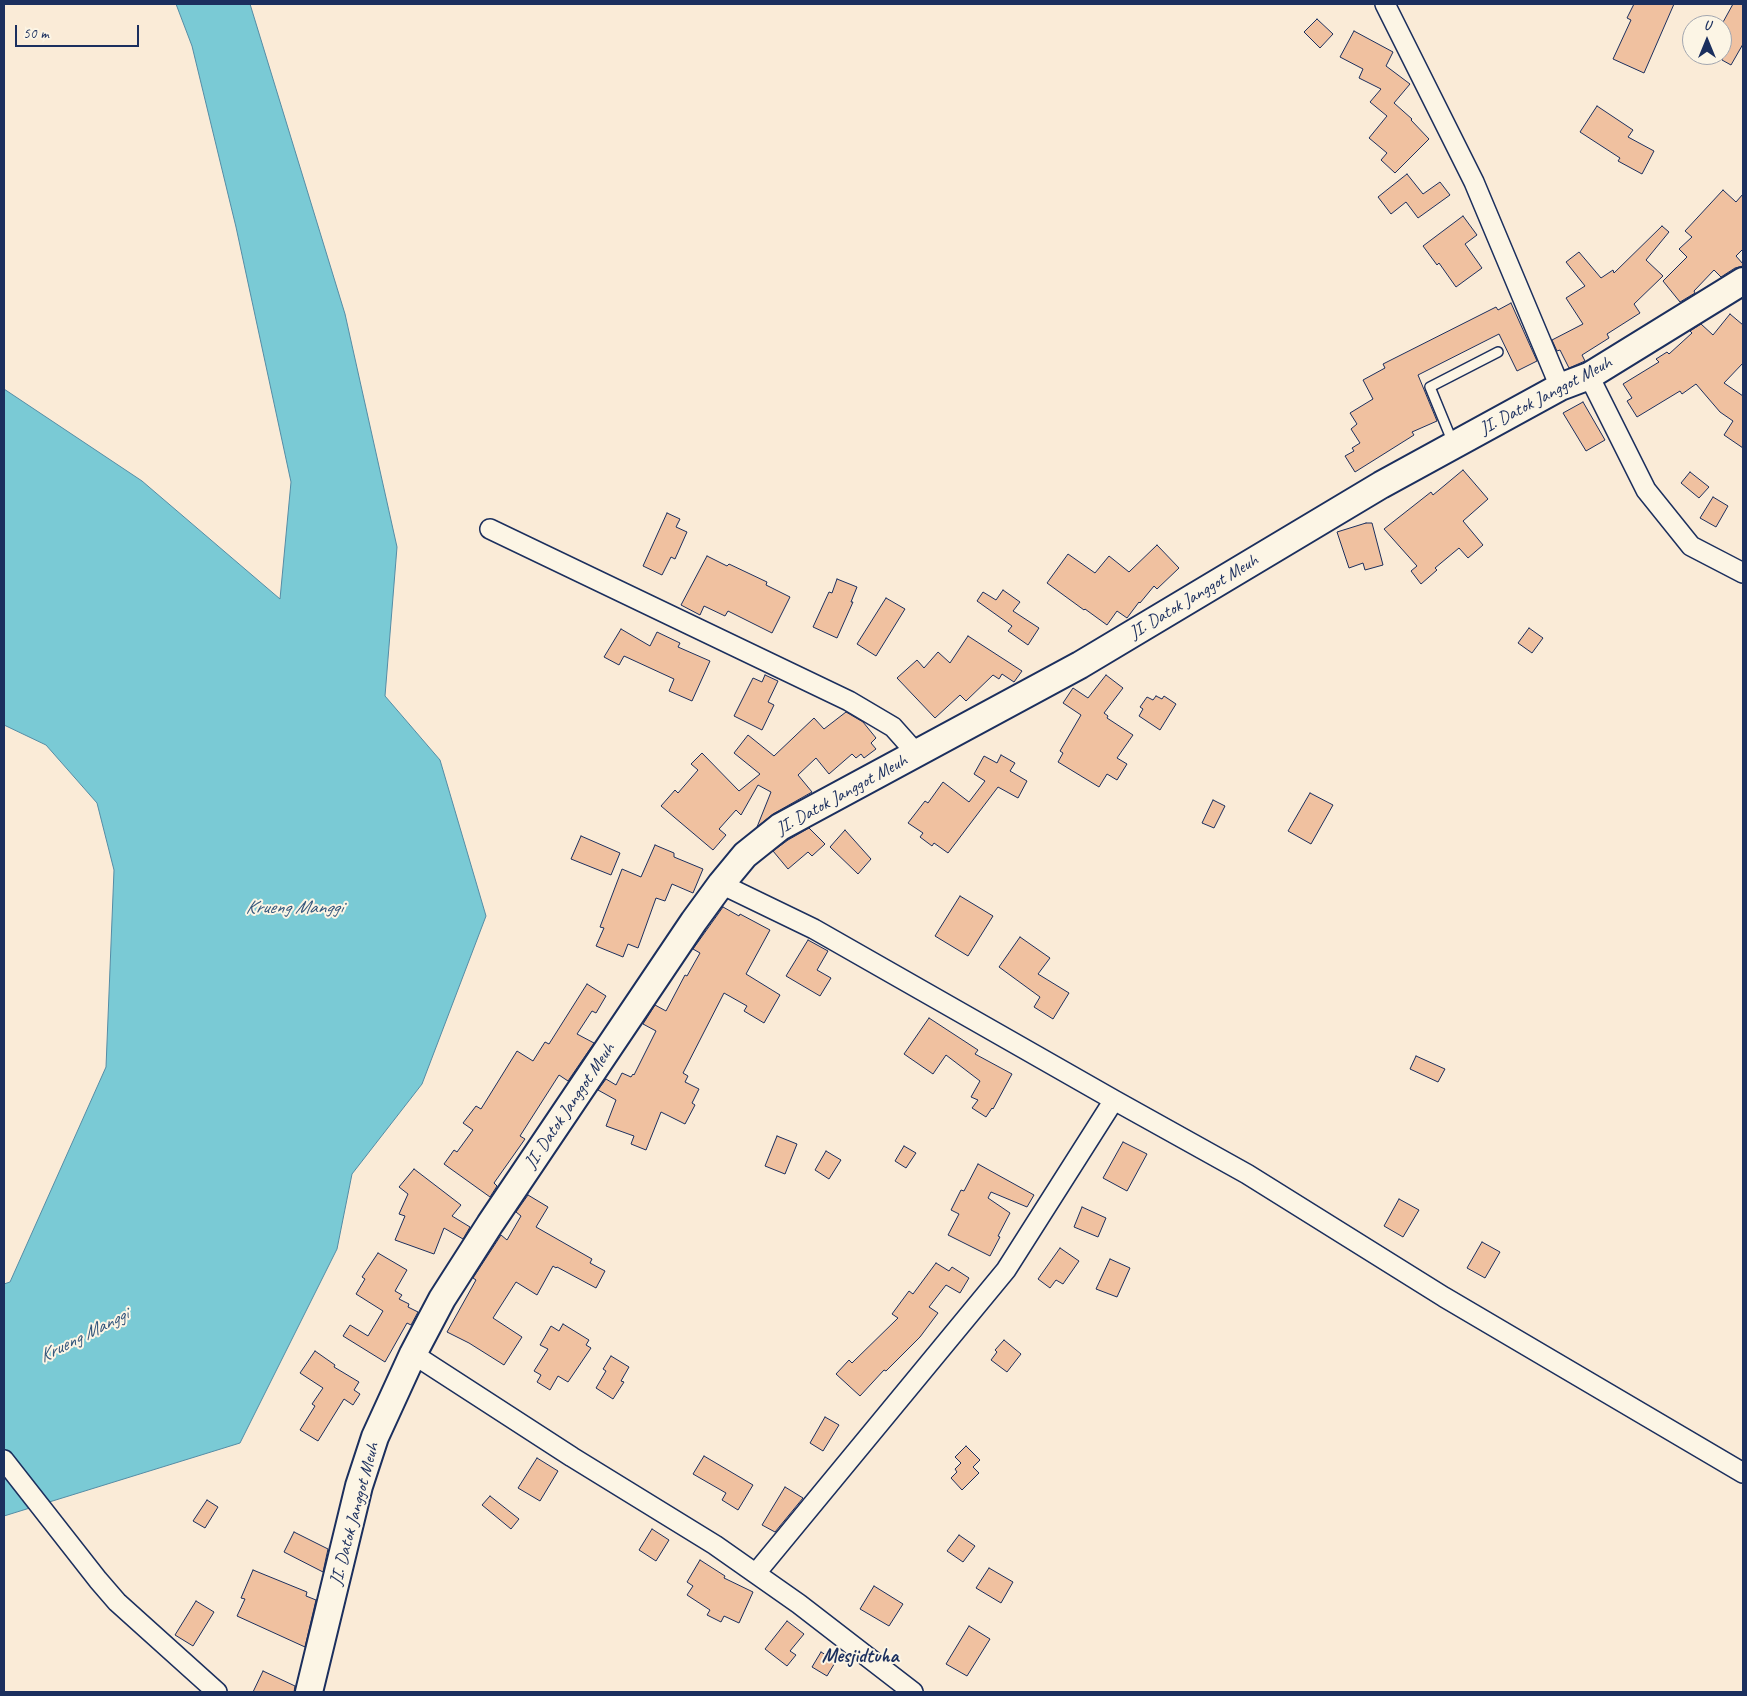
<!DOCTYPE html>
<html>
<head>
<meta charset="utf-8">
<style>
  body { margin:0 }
  #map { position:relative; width:1747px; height:1696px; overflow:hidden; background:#faebd7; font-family:Caveat,sans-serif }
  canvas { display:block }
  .frame { position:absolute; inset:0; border:5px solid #1b2f5e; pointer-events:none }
  .north { position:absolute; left:1682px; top:15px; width:50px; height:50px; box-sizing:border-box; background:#fcf5e5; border:1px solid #a2a6af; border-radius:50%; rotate:0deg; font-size:14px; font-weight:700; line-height:20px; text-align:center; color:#1b2f5e }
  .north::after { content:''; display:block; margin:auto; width:18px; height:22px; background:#1b2f5e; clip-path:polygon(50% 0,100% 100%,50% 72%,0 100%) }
  .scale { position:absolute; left:15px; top:25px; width:124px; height:22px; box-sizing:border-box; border:2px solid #1b2f5e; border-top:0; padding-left:6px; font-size:15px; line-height:18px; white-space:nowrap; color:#1b2f5e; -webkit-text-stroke:4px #fcf5e5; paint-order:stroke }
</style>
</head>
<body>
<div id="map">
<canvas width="1747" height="1696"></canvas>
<div class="frame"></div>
<div class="north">U</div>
<div class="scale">50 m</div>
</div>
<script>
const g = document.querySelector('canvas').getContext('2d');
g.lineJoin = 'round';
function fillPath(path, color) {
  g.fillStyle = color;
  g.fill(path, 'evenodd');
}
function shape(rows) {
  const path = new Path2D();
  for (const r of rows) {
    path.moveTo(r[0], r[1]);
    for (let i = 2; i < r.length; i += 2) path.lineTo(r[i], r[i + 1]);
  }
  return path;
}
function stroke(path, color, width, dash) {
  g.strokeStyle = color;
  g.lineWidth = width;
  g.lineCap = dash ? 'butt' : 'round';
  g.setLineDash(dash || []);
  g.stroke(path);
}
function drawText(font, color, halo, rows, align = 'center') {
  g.font = font + ' Caveat,sans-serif';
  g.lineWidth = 4;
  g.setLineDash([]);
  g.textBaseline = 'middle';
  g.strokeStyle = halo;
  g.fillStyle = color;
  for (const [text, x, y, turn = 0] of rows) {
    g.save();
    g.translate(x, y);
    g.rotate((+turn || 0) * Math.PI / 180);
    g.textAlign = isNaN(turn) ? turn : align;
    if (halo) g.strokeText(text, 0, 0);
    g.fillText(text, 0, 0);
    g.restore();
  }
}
const water = shape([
  [176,4,250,4,345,314,397,547,385,696,440,760,486,916,422,1084,352,1174,337,1249,240,1443,4,1516,4,1284,10,1282,106,1067,114,870,97,803,46,745,4,725,4,389,142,481,280,599,291,482,236,227,192,46,176,4]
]);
const building = shape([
  [1634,4,1674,4,1644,73,1613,59,1631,20,1627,18,1634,4],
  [1733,4,1743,4,1743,44,1731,65,1722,60,1722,24,1733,4],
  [1317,19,1333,34,1320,48,1304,32,1317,19],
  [1354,31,1393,52,1386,66,1410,84,1394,103,1412,119,1411,120,1429,139,1395,173,1381,160,1387,153,1369,138,1387,116,1370,102,1381,89,1359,78,1363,69,1340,57,1354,31],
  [1597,106,1633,130,1628,137,1654,151,1642,174,1618,161,1620,158,1580,132,1597,106],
  [1407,174,1423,194,1440,182,1450,195,1418,218,1406,202,1391,214,1378,197,1407,174],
  [1723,190,1736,202,1743,194,1743,249,1736,256,1743,264,1743,266,1735,268,1721,277,1714,270,1694,291,1695,293,1680,302,1663,281,1687,257,1679,249,1692,237,1685,231,1723,190],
  [1463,216,1477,235,1465,244,1482,268,1456,287,1439,263,1437,265,1423,246,1463,216],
  [1662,226,1669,232,1646,260,1663,276,1634,304,1640,313,1607,334,1609,338,1582,355,1585,361,1569,368,1560,350,1557,351,1552,340,1583,324,1566,298,1585,286,1566,262,1579,252,1601,278,1613,270,1614,273,1662,226],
  [1511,303,1537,361,1517,371,1499,334,1418,375,1437,421,1412,432,1414,435,1355,472,1345,456,1354,451,1352,448,1360,443,1351,429,1357,424,1350,413,1373,399,1363,380,1385,368,1383,364,1496,307,1498,310,1511,303],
  [1730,314,1743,325,1743,363,1724,383,1743,396,1743,448,1724,435,1733,421,1720,412,1696,384,1682,394,1680,391,1637,417,1627,401,1632,398,1623,384,1659,362,1656,359,1667,352,1669,354,1692,333,1690,331,1701,324,1713,335,1730,314],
  [1583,402,1605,440,1586,451,1563,413,1583,402],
  [1463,470,1488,499,1463,521,1483,545,1468,558,1459,548,1435,568,1437,570,1421,584,1411,571,1417,566,1384,529,1431,492,1433,495,1463,470],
  [1690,472,1709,487,1699,498,1681,483,1690,472],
  [1713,497,1728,506,1716,527,1700,518,1713,497],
  [667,513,680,519,676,527,687,532,675,559,671,557,662,575,643,566,667,513],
  [1366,523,1372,523,1383,565,1365,570,1363,563,1349,568,1337,532,1366,523],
  [1157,545,1179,568,1157,589,1154,586,1140,603,1139,602,1127,618,1117,611,1107,625,1085,609,1084,610,1047,583,1068,554,1095,573,1109,556,1129,572,1157,545],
  [707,556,727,566,729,564,767,582,766,585,790,597,772,633,728,611,725,616,704,606,700,615,681,605,707,556],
  [837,579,857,587,851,602,853,602,837,638,813,627,829,592,832,593,837,579],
  [1003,590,1020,602,1013,611,1039,628,1028,645,1008,631,1012,626,977,601,983,592,996,600,1003,590],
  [886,598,905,609,876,656,857,644,886,598],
  [1529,628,1543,638,1532,653,1518,643,1529,628],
  [621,629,650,646,657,632,680,643,678,647,710,661,692,701,669,691,674,679,624,656,619,665,604,657,621,629],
  [968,636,1022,671,1014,682,1002,674,999,679,993,675,966,701,960,695,935,718,897,678,917,660,924,668,938,652,950,663,968,636],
  [765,675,778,681,768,702,774,705,762,730,734,716,753,678,762,682,765,675],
  [1106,675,1123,688,1104,713,1108,716,1107,718,1133,735,1117,758,1127,764,1117,780,1107,774,1099,787,1058,762,1063,753,1060,751,1081,715,1063,703,1073,688,1088,698,1106,675],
  [1156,696,1162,699,1164,696,1176,704,1160,730,1139,716,1143,709,1140,707,1147,697,1153,700,1156,696],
  [846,712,863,722,876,738,871,743,876,749,864,758,861,754,856,758,852,754,829,774,816,758,798,775,812,792,773,814,757,827,771,792,758,785,741,815,736,810,719,829,726,835,713,850,661,806,675,790,678,793,698,770,691,764,702,753,739,791,760,774,734,753,748,735,774,756,814,718,824,729,846,712],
  [1001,755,1015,763,1010,771,1027,781,1018,798,998,787,948,853,934,843,932,846,920,837,923,833,908,823,925,801,928,803,943,782,969,802,985,781,974,774,984,756,997,763,1001,755],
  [1310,793,1333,805,1311,844,1288,831,1310,793],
  [1213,800,1225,806,1214,828,1202,823,1213,800],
  [809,828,825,844,812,856,808,852,788,869,773,851,788,840,809,828],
  [845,830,871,859,858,874,830,847,845,830],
  [581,836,620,853,611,875,571,859,581,836],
  [655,845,674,853,674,857,703,869,693,893,672,884,665,901,656,898,638,948,628,944,623,957,596,946,604,928,600,927,622,869,641,877,655,845],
  [960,896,993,916,968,956,935,936,960,896],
  [723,907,739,916,740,914,770,930,746,974,780,995,764,1023,744,1011,747,1006,724,993,683,1073,688,1076,685,1082,699,1089,692,1103,695,1105,685,1124,661,1112,646,1150,631,1144,634,1136,606,1126,616,1100,598,1090,606,1079,616,1085,622,1073,631,1077,633,1074,634,1075,656,1031,643,1024,655,1005,666,1011,685,975,687,976,700,953,693,949,723,907],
  [1020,937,1050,958,1038,974,1069,993,1053,1019,1034,1007,1040,997,999,967,1020,937],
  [808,940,828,951,817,970,831,978,820,996,786,976,808,940],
  [587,984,606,996,596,1013,592,1011,577,1034,594,1043,568,1081,559,1075,520,1136,525,1139,494,1183,497,1186,490,1197,444,1164,454,1150,457,1152,473,1130,463,1123,476,1106,481,1109,517,1051,533,1061,545,1042,549,1044,587,984],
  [929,1018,978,1050,975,1054,1012,1074,993,1109,992,1108,986,1117,972,1108,978,1100,971,1097,980,1081,946,1055,933,1074,904,1054,929,1018],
  [1416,1056,1445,1069,1438,1082,1410,1069,1416,1056],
  [777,1136,797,1144,785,1174,765,1166,777,1136],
  [1123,1142,1147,1154,1127,1191,1103,1178,1123,1142],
  [904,1146,916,1153,906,1168,895,1161,904,1146],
  [826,1151,841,1160,829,1179,815,1170,826,1151],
  [978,1164,1034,1195,1027,1207,991,1192,988,1198,1010,1213,998,1236,1000,1237,990,1256,948,1235,959,1214,951,1210,961,1190,964,1191,978,1164],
  [414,1169,461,1205,452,1216,470,1227,463,1239,444,1228,434,1254,395,1240,405,1216,399,1214,408,1194,399,1187,414,1169],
  [528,1195,548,1207,536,1227,592,1259,590,1263,605,1271,596,1288,557,1267,556,1268,553,1266,537,1295,516,1282,493,1318,522,1337,504,1365,469,1343,447,1332,476,1280,473,1278,501,1235,507,1240,521,1216,516,1212,528,1195],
  [1399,1199,1419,1210,1403,1237,1384,1226,1399,1199],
  [1082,1207,1106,1218,1098,1237,1074,1227,1082,1207],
  [1482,1242,1500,1252,1485,1278,1467,1268,1482,1242],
  [1060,1248,1079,1261,1063,1284,1056,1280,1050,1288,1038,1279,1060,1248],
  [378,1253,407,1270,395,1291,402,1295,399,1299,409,1304,408,1307,418,1312,411,1325,407,1323,385,1362,343,1336,350,1325,368,1336,383,1311,356,1294,365,1279,362,1277,378,1253],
  [1110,1259,1130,1268,1117,1297,1096,1289,1110,1259],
  [936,1263,949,1271,952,1267,969,1278,960,1293,946,1285,929,1307,938,1313,920,1337,886,1371,884,1370,860,1396,836,1374,849,1360,852,1363,898,1318,892,1314,909,1291,913,1294,936,1263],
  [563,1324,589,1340,586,1345,591,1348,568,1382,558,1376,550,1390,537,1382,541,1375,534,1371,548,1349,540,1345,551,1326,559,1331,563,1324],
  [1004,1340,1021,1354,1007,1372,991,1360,997,1352,995,1350,1004,1340],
  [315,1351,335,1365,334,1367,359,1382,354,1390,360,1394,353,1405,344,1399,318,1441,300,1430,315,1406,312,1404,323,1388,300,1373,315,1351],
  [611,1356,629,1367,621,1381,624,1382,613,1399,596,1388,606,1371,603,1369,611,1356],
  [825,1417,839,1425,823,1451,810,1443,825,1417],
  [966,1446,980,1460,973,1467,979,1473,962,1490,951,1478,957,1472,955,1469,961,1463,955,1457,966,1446],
  [704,1456,753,1485,738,1510,722,1500,726,1493,693,1474,704,1456],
  [537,1458,558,1471,540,1501,518,1488,537,1458],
  [785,1487,803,1498,775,1532,762,1525,785,1487],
  [490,1496,519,1519,511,1529,482,1505,490,1496],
  [207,1500,218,1507,205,1528,193,1521,207,1500],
  [652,1529,669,1540,656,1561,639,1550,652,1529],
  [294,1532,328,1549,323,1572,284,1552,294,1532],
  [959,1535,975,1546,963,1562,947,1551,959,1535],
  [700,1560,725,1576,724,1578,753,1592,739,1623,724,1616,721,1622,707,1615,710,1610,687,1595,693,1586,687,1582,700,1560],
  [989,1568,1013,1582,1001,1603,976,1588,989,1568],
  [253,1570,307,1592,306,1596,316,1600,305,1647,237,1616,245,1599,241,1598,253,1570],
  [874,1586,903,1604,889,1626,860,1609,874,1586],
  [196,1601,214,1612,193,1646,175,1635,196,1601],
  [787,1621,804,1634,790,1651,796,1655,787,1666,765,1649,787,1621],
  [969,1626,990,1639,967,1676,946,1664,969,1626],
  [821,1652,836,1661,827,1676,812,1667,821,1652],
  [263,1671,295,1686,294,1692,253,1692,263,1671]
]);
const lane = shape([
  [1453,443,1430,387,1498,352]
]);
const street = shape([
  [1385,4,1474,182,1560,387],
  [1589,376,1646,490,1691,546,1743,573],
  [490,529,849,701,893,727,917,754],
  [721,884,814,929,1114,1100,1247,1174,1444,1297,1743,1473],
  [413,1354,572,1457,715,1545,799,1604,913,1692],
  [4,1460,98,1580,117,1602,217,1692],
  [756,1573,1006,1270,1114,1100]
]);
const secondary = shape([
  [309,1692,359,1486,375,1437,413,1354,442,1299,490,1224,694,921,721,884,745,855,780,827,1080,665,1381,485,1560,387,1589,376,1743,281]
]);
const streetNames = [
  ["JI. Datok Janggot Meuh",1546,396,-28],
  ["JI. Datok Janggot Meuh",1194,597,-31],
  ["JI. Datok Janggot Meuh",842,795,-29],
  ["JI. Datok Janggot Meuh",570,1106,-56],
  ["JI. Datok Janggot Meuh",355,1514,-75]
];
const waterNames = [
  ["Krueng Manggi",294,908],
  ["Krueng Manggi",84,1336,-27]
];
const quarterNames = [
  ["Mesjidtuha",860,1657]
];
fillPath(water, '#7acad5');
stroke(water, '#548ca5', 1);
fillPath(building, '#f0c1a0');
stroke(building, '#1b2f5e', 1);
stroke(lane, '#1b2f5e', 12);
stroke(street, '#1b2f5e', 22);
stroke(secondary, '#1b2f5e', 30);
stroke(lane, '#fcf5e5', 9);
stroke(street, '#fcf5e5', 19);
stroke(secondary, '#fcf5e5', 26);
drawText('18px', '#1b2f5e', '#fcf5e5', streetNames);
drawText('italic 19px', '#33567c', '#fcf5e5', waterNames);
drawText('bold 20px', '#1b2f5e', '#fcf5e5', quarterNames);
</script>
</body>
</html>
